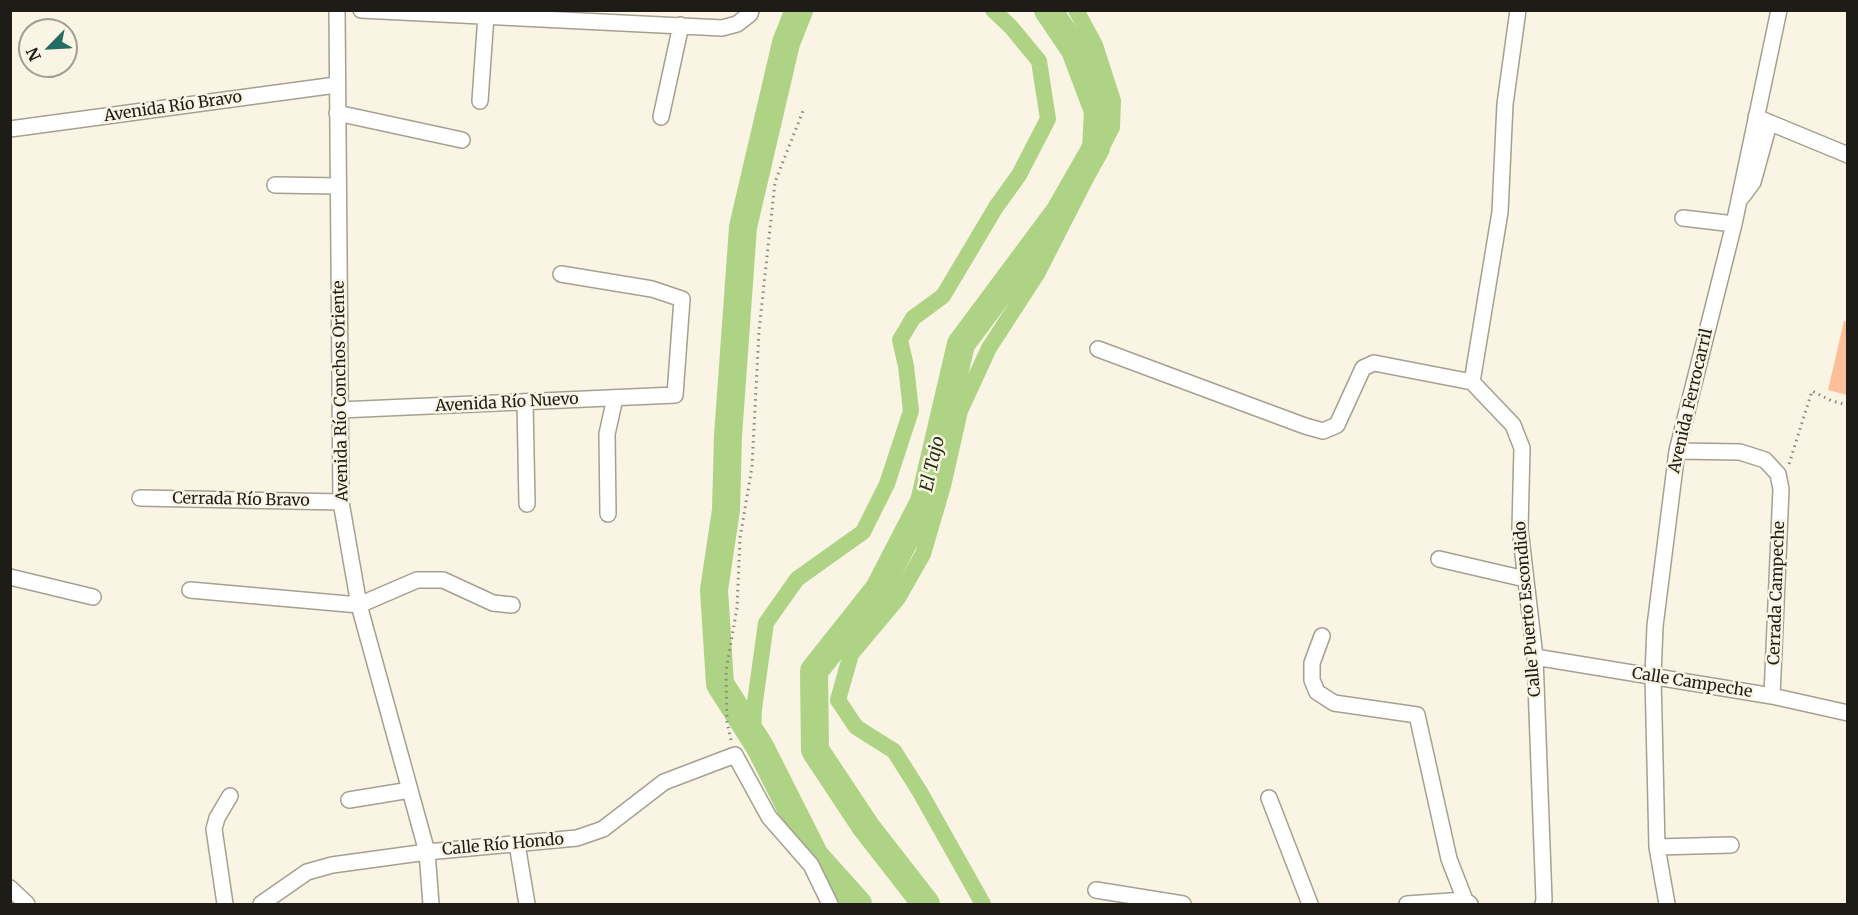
<!DOCTYPE html>
<html>
<head>
<meta charset="utf-8">
<style>
  body { margin:0 }
  #map { position:relative; width:1858px; height:915px; overflow:hidden; background:#f9f4e3; font-family:Merriweather,serif }
  canvas { display:block }
  .frame { position:absolute; inset:0; border:12px solid #1e1c16; pointer-events:none }
  .north { position:absolute; left:18px; top:18px; width:60px; height:60px; box-sizing:border-box; background:#f9f4e3; border:2px solid #a19e91; border-radius:50%; rotate:246deg; font-size:16px; font-weight:700; line-height:24px; text-align:center; color:#1e1c16 }
  .north::after { content:''; display:block; margin:auto; width:21px; height:27px; background:#246d65; clip-path:polygon(50% 0,100% 100%,50% 72%,0 100%) }
</style>
</head>
<body>
<div id="map">
<canvas width="1858" height="915"></canvas>
<div class="frame"></div>
<div class="north">N</div>
</div>
<script>
const g = document.querySelector('canvas').getContext('2d');
g.lineJoin = 'round';
function fillPath(path, color) {
  g.fillStyle = color;
  g.fill(path, 'evenodd');
}
function shape(rows) {
  const path = new Path2D();
  for (const r of rows) {
    path.moveTo(r[0], r[1]);
    for (let i = 2; i < r.length; i += 2) path.lineTo(r[i], r[i + 1]);
  }
  return path;
}
function stroke(path, color, width, dash) {
  g.strokeStyle = color;
  g.lineWidth = width;
  g.lineCap = dash ? 'butt' : 'round';
  g.setLineDash(dash || []);
  g.stroke(path);
}
function drawText(font, color, halo, rows, align = 'center') {
  g.font = font + ' Merriweather,serif';
  g.lineWidth = 5;
  g.setLineDash([]);
  g.textBaseline = 'middle';
  g.strokeStyle = halo;
  g.fillStyle = color;
  for (const [text, x, y, turn = 0] of rows) {
    g.save();
    g.translate(x, y);
    g.rotate((+turn || 0) * Math.PI / 180);
    g.textAlign = isNaN(turn) ? turn : align;
    if (halo) g.strokeText(text, 0, 0);
    g.fillText(text, 0, 0);
    g.restore();
  }
}
const green = shape([
  [1844,321,1848,322,1847,395,1828,390]
]);
const canal = shape([
  [753,736,754,709,766,623,797,579,863,532,887,484,911,411,906,366,900,340,913,318,943,296,996,207,1019,175,1048,119,1039,61,1011,27,993,10],
  [983,904,920,792,894,751,856,727,838,700,851,654,898,598,923,554,943,486,960,411,989,348,1037,274,1112,127,1113,101,1095,45,1076,10]
]);
const river = shape([
  [799,10,786,43,743,227,728,436,726,510,714,590,720,684,760,747,815,856,858,904],
  [926,904,866,827,815,750,814,671,879,589,924,502,961,344,1060,211,1096,148,1098,111,1075,50,1048,10]
]);
const path = shape([
  [1789,464,1812,391,1832,401,1848,405],
  [731,740,727,722,726,671,737,608,740,538,752,467,759,331,775,182,803,111]
]);
const street = shape([
  [337,10,341,502,359,605,427,852,431,904],
  [361,10,722,28,737,24,750,14,751,10],
  [1518,10,1505,104,1500,212,1472,382,1513,425,1522,448,1520,529,1535,657,1544,900,1543,904],
  [480,101,486,15],
  [337,113,462,140],
  [661,117,681,25],
  [1756,117,1848,155],
  [10,129,336,85],
  [275,185,338,186],
  [1742,197,1753,182,1769,124],
  [1683,218,1734,224],
  [1098,349,1305,426,1323,431,1337,425,1363,368,1374,363,1472,382],
  [525,402,527,504],
  [340,410,675,395,682,299,652,289,561,274],
  [1677,451,1740,452,1765,460,1778,474,1781,489,1772,696],
  [140,498,341,502],
  [608,514,607,434,615,398],
  [1439,559,1525,579],
  [10,577,93,597],
  [190,590,359,605,417,580,443,580,493,603,512,605],
  [1322,636,1312,663,1312,680,1317,692,1334,703,1417,715,1449,859,1465,900],
  [1535,657,1772,696,1848,713],
  [1269,798,1310,904],
  [349,800,410,790],
  [517,844,527,904],
  [1657,847,1731,845],
  [10,888,27,904],
  [1096,890,1183,904],
  [225,904,214,829,217,818,230,796],
  [261,904,307,872,332,865,427,852,577,838,603,829,664,782,735,755,769,817,811,865,830,904],
  [1407,904,1465,900,1470,904],
  [1667,904,1657,847,1653,676,1655,626,1677,451,1734,224,1779,10]
]);
const streetNames = [
  ["Avenida Río Bravo",173,107,-8],
  ["Avenida Río Conchos Oriente",341,391,-91],
  ["Avenida Ferrocarril",1691,401,-77],
  ["Avenida Río Nuevo",507,403,-3],
  ["Cerrada Río Bravo",241,500,1],
  ["Cerrada Campeche",1777,593,-88],
  ["Calle Puerto Escondido",1528,609,-95],
  ["Calle Campeche",1692,683,9],
  ["Calle Río Hondo",503,845,-5]
];
const waterNames = [
  ["El Tajo",933,464,-77]
];
fillPath(green, '#fcbf99');
stroke(canal, '#afd385', 16);
stroke(river, '#afd385', 28);
stroke(street, '#a5a090', 18);
stroke(path, '#8b887c', 3, [1.5, 4.5]);
stroke(street, '#fff', 15);
drawText('16px', '#1e1c16', '#f9f4e3', streetNames);
drawText('italic 18px', '#253313', '#f9f4e3', waterNames);
</script>
</body>
</html>
